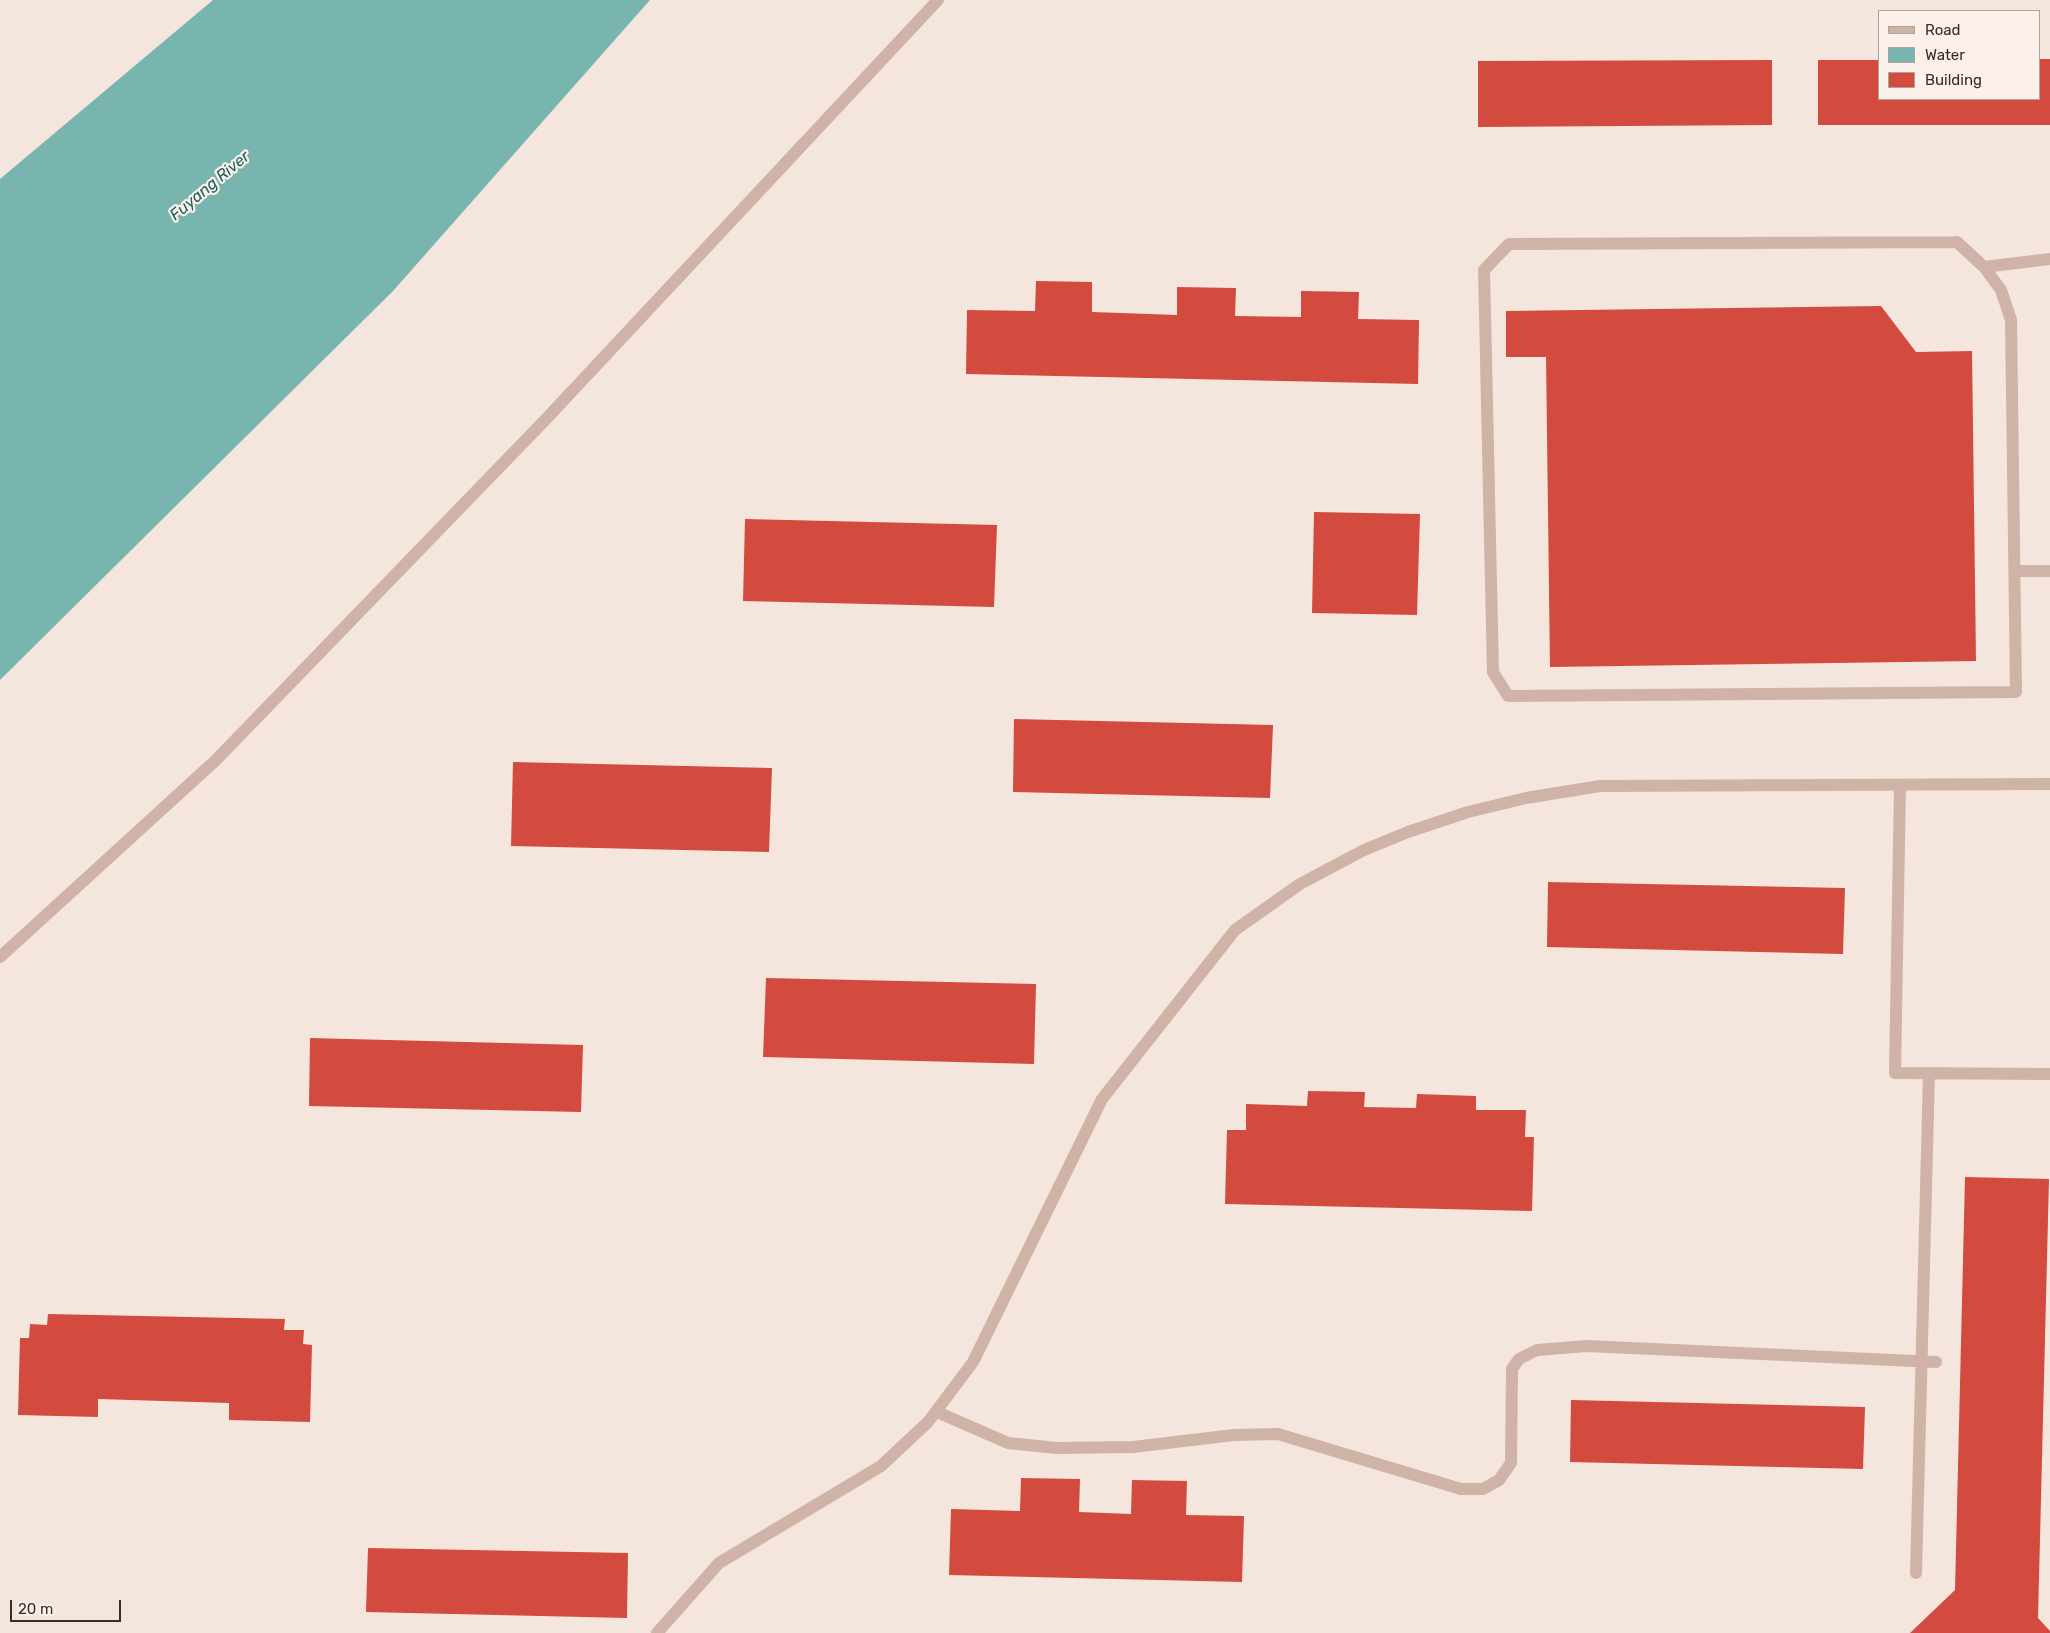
<!DOCTYPE html>
<html>
<head>
<meta charset="utf-8">
<style>
  body { margin:0 }
  #map { position:relative; width:2050px; height:1633px; overflow:hidden; background:#f5e6dd; font-family:Rubik,sans-serif }
  canvas { display:block }
  .legend { position:absolute; left:1878px; top:10px; width:162px; height:90px; box-sizing:border-box; background:#fcf1ea; border:1px solid #aea29c; margin:0; padding:6px 9px; list-style:none; font-size:15px; color:#3a2b28 }
  .legend li { display:flex; align-items:center; gap:10px; height:25px }
  .legend b { width:25px; border:1px solid #aea29c }
  .scale { position:absolute; left:10px; top:1600px; width:111px; height:22px; box-sizing:border-box; border:2px solid #3a2b28; border-top:0; padding-left:6px; font-size:15px; line-height:18px; white-space:nowrap; color:#3a2b28; -webkit-text-stroke:4px #fcf1ea; paint-order:stroke }
</style>
</head>
<body>
<div id="map">
<canvas width="2050" height="1633"></canvas>
<ul class="legend">
<li><b style="height:6px;background:#cfb3a7"></b>Road</li>
<li><b style="height:14px;background:#79b5af"></b>Water</li>
<li><b style="height:14px;background:#d24b3e"></b>Building</li>
</ul>
<div class="scale">20 m</div>
</div>
<script>
const g = document.querySelector('canvas').getContext('2d');
g.lineJoin = 'round';
function fillPath(path, color) {
  g.fillStyle = color;
  g.fill(path, 'evenodd');
}
function shape(rows) {
  const path = new Path2D();
  for (const r of rows) {
    path.moveTo(r[0], r[1]);
    for (let i = 2; i < r.length; i += 2) path.lineTo(r[i], r[i + 1]);
  }
  return path;
}
function stroke(path, color, width, dash) {
  g.strokeStyle = color;
  g.lineWidth = width;
  g.lineCap = dash ? 'butt' : 'round';
  g.setLineDash(dash || []);
  g.stroke(path);
}
function drawText(font, color, halo, rows, align = 'center') {
  g.font = font + ' Rubik,sans-serif';
  g.lineWidth = 4.5;
  g.setLineDash([]);
  g.textBaseline = 'middle';
  g.strokeStyle = halo;
  g.fillStyle = color;
  for (const [text, x, y, turn = 0] of rows) {
    g.save();
    g.translate(x, y);
    g.rotate((+turn || 0) * Math.PI / 180);
    g.textAlign = isNaN(turn) ? turn : align;
    if (halo) g.strokeText(text, 0, 0);
    g.fillText(text, 0, 0);
    g.restore();
  }
}
const water = shape([
  [213,0,650,0,393,291,0,680,0,179]
]);
const building = shape([
  [2039,59,2050,59,2050,125,1818,125,1818,60,1879,60,1879,99,2039,99],
  [1772,60,1772,125,1478,127,1478,61],
  [1036,281,1092,282,1092,312,1177,315,1177,287,1236,288,1235,316,1301,317,1301,291,1359,292,1358,319,1419,320,1418,384,966,374,967,310,1035,311],
  [1881,306,1916,352,1972,351,1976,661,1550,667,1546,357,1506,357,1506,311],
  [1314,512,1420,514,1417,615,1312,613],
  [745,519,997,525,994,607,743,601],
  [1014,719,1273,725,1270,798,1013,792],
  [513,762,772,768,769,852,511,846],
  [1548,882,1845,888,1843,954,1547,947],
  [766,978,1036,984,1034,1064,763,1057],
  [310,1038,583,1045,581,1112,309,1106],
  [1308,1091,1365,1092,1364,1107,1416,1108,1417,1094,1476,1096,1476,1110,1526,1110,1525,1137,1534,1137,1532,1211,1225,1204,1227,1130,1246,1130,1246,1104,1307,1106],
  [1965,1177,2049,1179,2038,1618,2050,1631,2050,1633,1910,1633,1955,1590],
  [48,1314,285,1319,284,1330,304,1330,303,1344,312,1345,310,1422,229,1420,229,1403,98,1399,98,1417,18,1415,20,1338,29,1338,30,1324,47,1325],
  [1571,1400,1865,1407,1863,1469,1570,1462],
  [1021,1478,1080,1479,1079,1512,1131,1514,1132,1480,1187,1481,1186,1515,1244,1516,1242,1582,949,1575,951,1509,1020,1511],
  [368,1548,628,1553,627,1618,366,1612]
]);
const lane = shape([
  [1957,242,1984,267,2001,290,2011,320,2016,692,1508,696,1493,672,1484,270,1509,244,1957,242],
  [1984,267,2050,259],
  [2015,571,2050,571],
  [1900,785,1895,1073,2050,1074],
  [937,1412,1008,1443,1057,1448,1133,1447,1234,1435,1278,1434,1461,1489,1483,1489,1499,1480,1511,1463,1512,1369,1519,1359,1537,1350,1587,1346,1936,1362],
  [1916,1573,1929,1073],
  [657,1633,719,1563,881,1466,928,1422,973,1362,1102,1099,1235,930,1300,884,1364,850,1408,832,1468,812,1526,798,1600,786,2050,784]
]);
const street = shape([
  [0,957,216,760,547,418,938,0]
]);
const waterNames = [
  ["Fuyang River",210,186,-40]
];
fillPath(water, '#79b5af');
fillPath(building, '#d24b3e');
stroke(lane, '#cfb3a7', 12);
stroke(street, '#cfb3a7', 12);
drawText('italic 16px', '#19615b', '#fcf1ea', waterNames);
</script>
</body>
</html>
